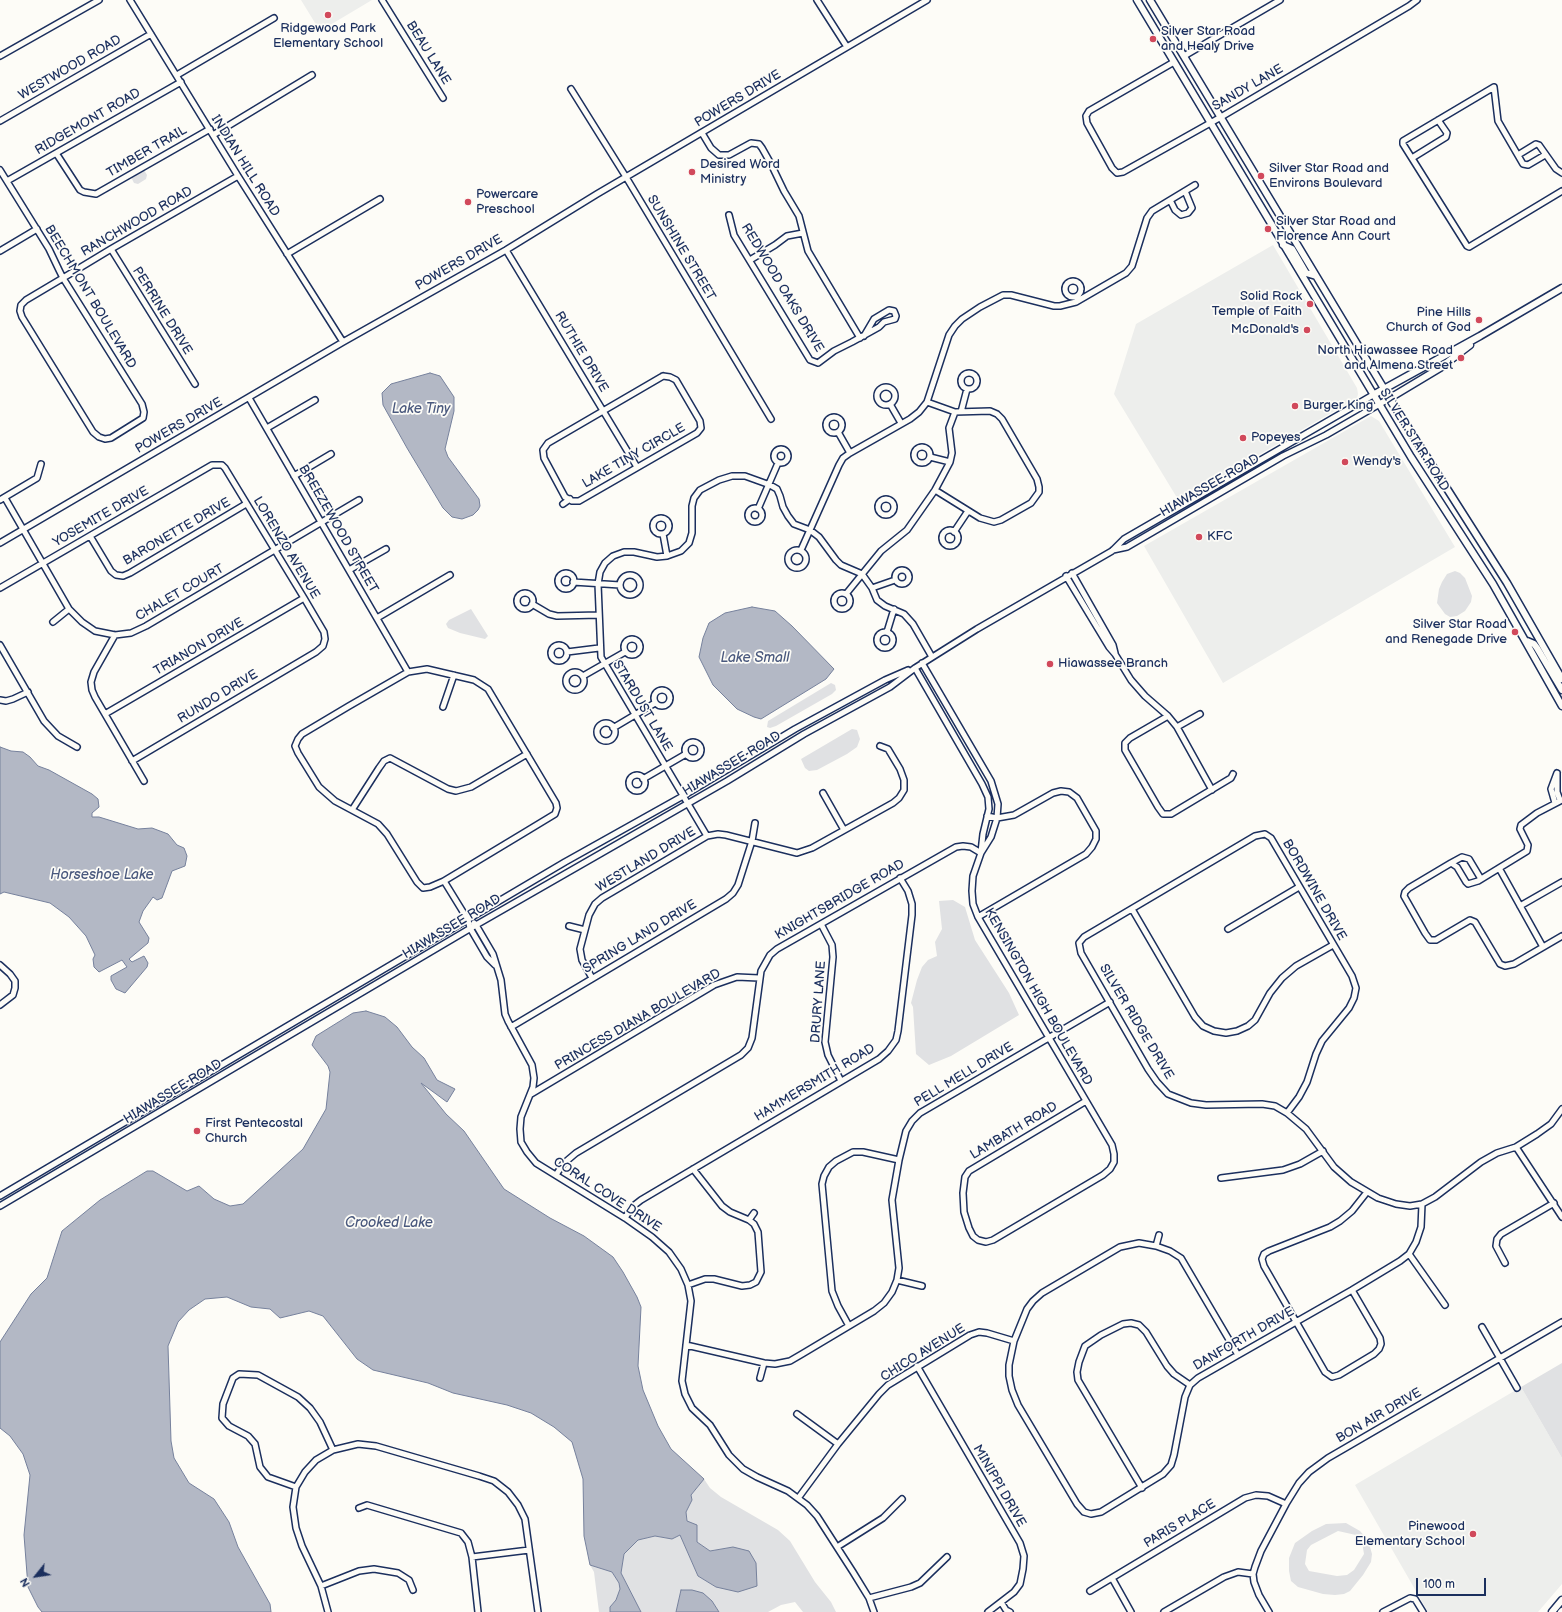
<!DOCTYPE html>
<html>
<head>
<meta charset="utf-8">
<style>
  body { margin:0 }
  #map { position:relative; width:1562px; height:1612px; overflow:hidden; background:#fdfcf7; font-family:"Balsamiq Sans",sans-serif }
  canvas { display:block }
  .north { position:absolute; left:16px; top:1556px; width:40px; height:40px; -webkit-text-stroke:3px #fdfcf7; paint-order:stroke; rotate:240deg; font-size:11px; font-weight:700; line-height:16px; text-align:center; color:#1b2f5e }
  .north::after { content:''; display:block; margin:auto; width:14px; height:18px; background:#1b2f5e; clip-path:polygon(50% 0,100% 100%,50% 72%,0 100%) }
  .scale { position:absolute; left:1416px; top:1578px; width:70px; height:18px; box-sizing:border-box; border:2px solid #1b2f5e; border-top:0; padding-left:5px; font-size:12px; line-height:14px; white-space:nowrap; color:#1b2f5e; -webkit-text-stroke:3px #fdfcf7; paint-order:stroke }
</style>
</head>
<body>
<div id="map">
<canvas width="1562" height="1612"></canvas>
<div class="north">N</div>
<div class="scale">100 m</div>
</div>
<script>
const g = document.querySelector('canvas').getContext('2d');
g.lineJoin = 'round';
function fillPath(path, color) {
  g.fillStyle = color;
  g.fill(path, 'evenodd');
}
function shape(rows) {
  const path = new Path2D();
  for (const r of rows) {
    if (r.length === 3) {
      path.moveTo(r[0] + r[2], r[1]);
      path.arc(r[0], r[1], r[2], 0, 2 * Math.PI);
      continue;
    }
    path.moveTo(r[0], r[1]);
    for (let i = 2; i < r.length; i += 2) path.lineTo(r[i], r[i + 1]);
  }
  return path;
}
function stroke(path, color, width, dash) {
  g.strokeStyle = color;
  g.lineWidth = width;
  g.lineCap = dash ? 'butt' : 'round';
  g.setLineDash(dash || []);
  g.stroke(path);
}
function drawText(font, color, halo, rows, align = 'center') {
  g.font = font + ' "Balsamiq Sans",sans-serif';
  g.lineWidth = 3.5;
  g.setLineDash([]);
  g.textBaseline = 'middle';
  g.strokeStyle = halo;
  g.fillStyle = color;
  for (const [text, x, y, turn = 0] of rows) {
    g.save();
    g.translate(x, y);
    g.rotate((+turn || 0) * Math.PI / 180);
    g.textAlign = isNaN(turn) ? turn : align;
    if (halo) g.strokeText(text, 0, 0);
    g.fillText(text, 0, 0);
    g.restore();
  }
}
const built = shape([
  [301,0,372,0,320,31],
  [1273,245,1357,388,1358,394,1357,398,1350,402,1179,501,1114,394,1136,324],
  [1371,416,1379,421,1455,547,1223,683,1144,546],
  [1521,1387,1562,1458,1562,1584,1538,1612,1428,1612,1355,1485]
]);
const green = shape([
  [144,170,147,175,146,179,138,184,134,183,131,177],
  [1455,571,1460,573,1465,578,1472,596,1471,602,1465,611,1457,616,1450,617,1445,614,1437,603,1439,589,1442,582,1447,574],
  [471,609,488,636,485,639,460,633,448,628,446,624,449,620],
  [831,683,835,685,836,690,832,694,776,726,770,728,767,727,768,721],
  [852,729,857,730,860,739,857,747,847,754,817,770,809,771,805,768,801,759],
  [953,900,965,907,975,940,1009,993,1019,1015,951,1056,929,1065,916,1054,913,1007,911,1003,917,980,922,967,928,960,937,956,935,942,942,929,939,901],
  [1562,1363,1562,1458,1521,1387],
  [704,1479,710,1488,721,1497,778,1530,790,1541,815,1582,831,1602,836,1612,803,1612,795,1602,781,1605,768,1612,719,1612,712,1601,681,1590,676,1612,641,1612,621,1573,624,1554,638,1540,655,1536,672,1539,680,1535,698,1576,716,1587,733,1547,710,1551,697,1542,687,1521,686,1512,692,1500,691,1495],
  [1346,1523,1360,1531,1368,1540,1372,1554,1371,1562,1363,1575,1350,1591,1344,1594,1335,1595,1323,1594,1298,1587,1291,1581,1289,1571,1289,1558,1295,1543,1312,1531,1326,1524],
  [1338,1531,1356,1535,1362,1542,1364,1554,1354,1570,1347,1575,1337,1576,1309,1571,1305,1564,1307,1550,1311,1545],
  [590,1565,612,1572,619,1583,620,1589,616,1600,610,1607,610,1612,599,1612,594,1572]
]);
const water = shape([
  [430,373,440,376,454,397,454,411,445,449,448,457,479,499,480,506,478,510,473,515,462,519,452,517,443,508,407,448,383,405,382,393,391,384,430,373],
  [752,607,775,611,792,626,834,669,826,679,761,719,754,717,737,709,713,685,699,657,703,638,709,623,725,613,752,607],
  [0,747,11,751,23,752,30,757,38,766,49,770,92,794,98,799,99,807,92,813,92,817,99,817,138,829,152,828,168,834,177,845,184,848,187,856,185,866,172,871,162,898,157,900,153,897,143,911,139,922,149,938,148,943,129,959,132,962,144,956,148,963,147,967,125,993,116,989,111,980,111,976,127,967,122,960,99,972,94,967,93,959,95,955,86,936,69,917,50,903,4,892,0,894,0,747],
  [366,1011,385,1017,397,1027,412,1047,424,1058,437,1080,455,1089,447,1102,421,1083,446,1114,464,1131,504,1189,550,1218,584,1236,613,1257,623,1272,637,1297,641,1307,638,1366,643,1390,658,1426,671,1449,704,1479,691,1495,692,1500,686,1512,687,1521,697,1525,697,1542,710,1551,733,1547,749,1551,756,1563,757,1586,738,1592,716,1587,698,1576,680,1535,672,1539,655,1536,638,1540,624,1554,621,1573,641,1612,610,1612,610,1607,616,1600,620,1589,619,1583,612,1572,590,1565,584,1536,583,1479,572,1442,554,1427,531,1413,507,1405,453,1393,428,1383,373,1370,357,1359,323,1316,309,1311,280,1318,270,1309,251,1307,227,1297,205,1299,189,1310,178,1322,168,1346,171,1441,174,1458,189,1483,214,1499,229,1522,238,1547,270,1604,271,1612,42,1612,38,1607,28,1587,24,1535,30,1475,23,1454,10,1436,0,1428,0,1342,31,1294,47,1278,62,1231,100,1200,147,1171,153,1171,187,1191,199,1186,214,1199,230,1206,243,1204,303,1149,326,1109,330,1072,328,1066,312,1045,316,1036,353,1013,366,1011],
  [681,1590,692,1590,703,1593,712,1601,719,1612,676,1612,681,1590]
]);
const minor = shape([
  [130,0,238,176,343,342],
  [382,0,443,98],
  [817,0,847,47],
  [0,56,99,0],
  [1184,56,1280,0],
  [1174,62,1089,111,1086,116,1087,123,1112,168,1117,173,1123,172,1221,117,1409,6,1417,0],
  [177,75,274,18],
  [571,89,626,177,771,419],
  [0,121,151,34],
  [702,133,711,148,719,155,729,155,751,143,759,144,762,148,771,164,784,191,799,216,808,251,860,338],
  [213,135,312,75],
  [56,153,80,190,84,192,96,194,210,129],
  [1518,155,1536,144,1539,145,1556,169,1562,173],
  [1545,155,1528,165,1523,164,1498,121,1494,87,1403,141,1403,144,1467,246,1469,247,1562,191],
  [1412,158,1446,137,1447,133,1438,120],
  [0,170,49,249,59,270,63,278,142,404,144,412,143,418,111,438,105,439,99,437,93,432,22,317,20,311,21,305,26,300,63,278,111,249,238,176],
  [7,181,181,82],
  [1170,200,1175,210,1181,215,1188,213,1192,208,1185,191],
  [729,215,734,235,810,360,818,363,834,351,852,342,879,327,884,322,895,319,896,316,894,311,889,310,874,319,864,336],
  [111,249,195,384],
  [506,250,637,467],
  [0,251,37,229],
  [287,254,380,199],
  [750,260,775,245,787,236,803,233],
  [1073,289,8],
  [969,381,8],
  [663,376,670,377,676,380,700,421,701,428,697,433,579,501,572,501,565,497,544,458,543,450,548,443,663,376],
  [886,396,9],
  [249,398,408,672],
  [927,402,955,412,990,411,997,414,1002,419,1037,479,1039,487,1039,492,1031,503,1001,520,994,522,980,518,935,490],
  [890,404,901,423],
  [961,412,967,389],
  [834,425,8],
  [267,428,315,400],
  [838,432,850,453],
  [922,455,8],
  [781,456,7],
  [930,457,950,462],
  [294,476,331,454],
  [5,498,69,609,82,622,95,631,115,635,131,633,146,626,359,500],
  [886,507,8],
  [0,500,37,478,41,464],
  [563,504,570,499],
  [755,515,7],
  [758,509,778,463],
  [661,526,8],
  [950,538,8],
  [954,532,968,511],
  [663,534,667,556],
  [90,536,111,571,116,575,123,576,130,573,246,504],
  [0,543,343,342,506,250,597,194,927,0],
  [801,550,839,465,843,458,850,453,910,419,919,412,927,402,949,335,955,326,962,319,980,307,1003,295,1011,295,1054,306,1060,306,1076,302,1126,273,1132,266,1147,218,1152,211,1195,185],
  [1113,550,1127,547,1283,456,1326,435,1390,398],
  [797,559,9],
  [902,577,7],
  [349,570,386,549],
  [1072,573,1113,645,1115,653],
  [566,581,8],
  [630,585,10],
  [1066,576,1109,647,1115,654,1131,680,1145,696,1168,716,1177,727,1212,790],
  [573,582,620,585],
  [0,588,212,465,222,465,225,468,304,598,324,632,325,639,323,646,316,652,132,761],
  [872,588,895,580],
  [525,601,8],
  [842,601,8],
  [846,594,881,551,907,530,935,490,950,462,952,453,949,428,955,412],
  [532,604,549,614,557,616,599,615],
  [377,618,450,575],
  [53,622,69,609],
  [885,640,8],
  [887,632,894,609],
  [115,635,94,672,91,682,92,690,95,697,144,781],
  [632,647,8],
  [0,645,44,721,58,736,77,747],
  [559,653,8],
  [567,652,599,648],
  [922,663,991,781,998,804,997,818,991,837,981,853,973,876,972,891,973,904,978,917,1112,1145,1114,1154,1114,1162,1110,1169,1103,1175,993,1240,986,1242,978,1240,973,1236,969,1228,964,1212,963,1193,965,1177,969,1171,1086,1101],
  [915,668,982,784,988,797,989,809,983,834,981,852],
  [427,669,474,680,488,689,556,803,557,808,555,814,522,834,444,881,430,887,423,888,417,882,387,834,378,824,335,801,319,787,298,753,295,746,298,739,302,734,349,706,408,672,427,669],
  [575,681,9],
  [583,676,625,652],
  [662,698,8],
  [0,700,6,701,13,699,28,692],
  [443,707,454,675],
  [105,714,304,598],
  [1168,716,1130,738,1125,743,1125,750,1158,807,1163,814,1171,814,1231,778,1233,774],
  [606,732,9],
  [1177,727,1200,714],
  [613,728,655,703],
  [693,750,8],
  [1557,774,1557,792,1560,800],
  [637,783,8],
  [643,779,686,754],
  [823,793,844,830],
  [1562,800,1537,813,1521,825,1520,829,1528,845,1527,851,1478,881,1468,884,1466,882,1457,867,1451,863,1409,888,1405,892,1404,896,1425,933,1430,940,1436,940,1470,920,1475,922,1500,964,1505,966,1514,964,1562,936],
  [1555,803,1551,789,1557,773],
  [352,810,379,768,384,761,390,758,448,789,456,791,471,787,527,754],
  [707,836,601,657,598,584,600,572,605,563,613,556,624,552,634,552,657,557,667,556,681,551,689,543,692,533,692,506,694,498,700,490,719,480,732,476,745,476,770,485,777,489,780,496,783,507,788,516,794,524,810,530,819,537,836,560,841,565,862,574,872,588,877,600,885,606,904,614,913,624,932,657],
  [1451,863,1462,857,1469,859,1481,879],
  [1499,868,1543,947],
  [444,881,468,920,470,928,487,957,495,965],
  [1520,906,1562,882],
  [1132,909,1195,1017,1203,1026,1214,1031,1226,1033,1237,1031,1248,1026,1255,1020,1270,993,1282,978,1296,966,1333,945],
  [978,917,1086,854,1092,847,1096,839,1096,831,1077,798,1069,792,1061,791,1053,793,1014,815,997,818,987,816],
  [474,923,476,925,493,954,501,980,505,1014,508,1021,532,1065,534,1078,533,1087,521,1117,520,1129,521,1142,527,1152,536,1163,625,1218,652,1237,669,1252,681,1269,688,1285,691,1301,682,1381,685,1394,692,1408,710,1425,729,1455,743,1469,757,1477,788,1491,807,1505,817,1516,853,1572,869,1598,874,1612],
  [821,924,832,945,833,957,825,1042,828,1055,841,1081],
  [569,926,585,930],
  [1228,929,1299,887],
  [0,965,10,974,15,981,15,988,13,995,0,1005],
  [592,978,582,960,580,949,589,915,595,904,602,898,707,836,718,834,726,835,797,853,812,848,893,803,899,798,904,790,904,780,900,769,888,749,880,746],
  [511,1027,726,899,733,893,738,885,752,841,755,823],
  [531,1094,714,985,737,977,759,978],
  [1287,1113,1299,1097,1307,1082,1316,1054,1322,1041,1349,1008,1354,998,1356,988,1352,976,1271,838,1265,834,1255,836,1084,937,1079,943,1081,953,1148,1069,1157,1082,1168,1094,1191,1103,1206,1105,1262,1104,1275,1106,1287,1113,1306,1129,1334,1167,1351,1182,1378,1198,1396,1204,1410,1206,1422,1204,1435,1197,1481,1162,1497,1153,1516,1147,1537,1134,1551,1124,1562,1109],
  [1516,1147,1562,1217],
  [556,1175,563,1164,576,1153,741,1055,748,1048,752,1038,761,971,770,955,777,949,956,847,963,846,971,847,981,853],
  [1221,1178,1283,1170,1300,1164,1323,1151],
  [0,1196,565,862,683,796,795,729,885,680,908,670],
  [0,1206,476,925,727,781,804,734,890,687,915,668,977,629,1112,551,1124,539,1373,395],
  [625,1218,632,1207,641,1200,879,1059,888,1051,896,1040,898,1031,912,915,912,904,908,891,900,878],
  [749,1220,754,1213],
  [1156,1246,1159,1235],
  [1409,1254,1445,1305],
  [1505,1263,1496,1246,1497,1239,1501,1234,1554,1203],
  [897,1280,922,1286],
  [688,1285,705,1279,714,1279,742,1286,750,1285,756,1282,761,1272,758,1232,754,1224,749,1220,730,1212,722,1206,693,1169],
  [1352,1290,1380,1338,1381,1344,1379,1349,1374,1354,1339,1375,1332,1377,1325,1372,1264,1266,1262,1259,1264,1254,1269,1251,1330,1227,1340,1221,1352,1211,1367,1192],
  [849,1326,838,1306,832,1291,822,1184,824,1176,829,1167,836,1161,853,1152,863,1152,899,1160],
  [1482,1327,1517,1388],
  [686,1345,764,1363,775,1364,790,1361,802,1354,874,1311,884,1303,892,1292,897,1280,899,1268,892,1200,899,1160,906,1131,912,1121,920,1113,1110,1002],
  [1238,1355,1181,1258,1170,1251,1156,1246,1139,1243,1120,1247,1042,1293,1033,1301,1027,1309,1014,1341,1009,1365,1009,1376,1012,1390,1018,1405,1077,1504,1084,1512,1091,1514,1101,1512,1163,1474,1171,1465,1174,1455,1185,1397,1190,1385,1198,1378,1238,1355,1352,1290,1400,1261,1409,1254,1416,1242,1421,1227,1422,1204],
  [917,1366,1020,1543,1024,1556,1023,1569,1020,1584,1014,1592,988,1612],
  [760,1378,764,1363],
  [797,1414,838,1444],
  [296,1487,268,1477,260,1467,255,1444,248,1436,229,1426,222,1418,223,1404,233,1378,239,1374,258,1375,298,1397,310,1408,320,1422,333,1450],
  [1142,1488,1078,1380,1077,1372,1079,1362,1085,1346,1101,1335,1123,1324,1131,1323,1139,1325,1146,1332,1167,1366,1174,1374,1190,1385],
  [799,1497,838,1444,879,1394,888,1385,970,1335,979,1332,987,1333,1014,1341],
  [359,1508,367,1505,461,1533,468,1542,472,1557,478,1612],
  [837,1547,883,1518,902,1499],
  [472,1557,529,1550],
  [1112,1578,1131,1612],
  [321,1586,359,1571,374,1569,398,1573,409,1580,413,1590],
  [1090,1591,1245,1498,1256,1495,1268,1496,1286,1504],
  [869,1598,911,1587,920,1583,947,1557],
  [1001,1602,1006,1610,1010,1612],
  [328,1612,321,1586,302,1546,296,1528,293,1507,296,1487,305,1472,316,1460,333,1450,358,1444,376,1446,479,1476,494,1481,508,1492,518,1505,525,1519,538,1612],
  [1164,1612,1224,1577,1238,1572,1253,1574],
  [1269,1612,1259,1595,1254,1582,1253,1574,1255,1567,1261,1551,1286,1504,1299,1483,1309,1472,1328,1458,1562,1322],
  [1383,1612,1410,1598,1415,1599,1423,1612]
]);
const major = shape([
  [1137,0,1411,457,1493,584,1562,706],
  [1150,0,1395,407,1507,583,1562,679],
  [1283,245,1292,249,1306,273,1316,276],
  [1373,395,1480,336,1562,288],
  [1390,398,1440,368,1470,345],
  [1527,641,1534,644,1537,648,1562,690],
  [1552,1612,1562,1600],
  [1561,1612,1562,1611]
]);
const markers = [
  [328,15,4,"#d1495b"],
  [1153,39,4,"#d1495b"],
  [692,172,4,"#d1495b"],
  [1261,176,4,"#d1495b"],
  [468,202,4,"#d1495b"],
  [1268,229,4,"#d1495b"],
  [1310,304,4,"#d1495b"],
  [1479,320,4,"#d1495b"],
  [1307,330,4,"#d1495b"],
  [1461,358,4,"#d1495b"],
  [1295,406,4,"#d1495b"],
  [1243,438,4,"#d1495b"],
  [1345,462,4,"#d1495b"],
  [1199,537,4,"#d1495b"],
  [1515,632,4,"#d1495b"],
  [1050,664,4,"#d1495b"],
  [197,1131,4,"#d1495b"],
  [1473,1534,4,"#d1495b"]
];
const poiNames = [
  ["Ridgewood Park",328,29,"center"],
  ["Elementary School",328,44,"center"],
  ["Silver Star Road",1161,32],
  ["and Healy Drive",1161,47],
  ["Desired Word",700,165],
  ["Ministry",700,180],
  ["Silver Star Road and",1269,169],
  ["Environs Boulevard",1269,184],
  ["Powercare",476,195],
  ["Preschool",476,210],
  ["Silver Star Road and",1276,222],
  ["Florence Ann Court",1276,237],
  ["Solid Rock",1302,297,"right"],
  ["Temple of Faith",1302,312,"right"],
  ["Pine Hills",1471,313,"right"],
  ["Church of God",1471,328,"right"],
  ["McDonald's",1299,330,"right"],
  ["North Hiawassee Road",1453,351,"right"],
  ["and Almena Street",1453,366,"right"],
  ["Burger King",1303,406],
  ["Popeyes",1251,438],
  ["Wendy's",1353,462],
  ["KFC",1207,537],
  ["Silver Star Road",1507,625,"right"],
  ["and Renegade Drive",1507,640,"right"],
  ["Hiawassee Branch",1058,664],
  ["First Pentecostal",205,1124],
  ["Church",205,1139],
  ["Pinewood",1465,1527,"right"],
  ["Elementary School",1465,1542,"right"]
];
const streetNames = [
  ["BEAU LANE",428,53,58],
  ["WESTWOOD ROAD",70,68,-30],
  ["SANDY LANE",1248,88,-30],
  ["POWERS DRIVE",738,99,-31],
  ["RIDGEMONT ROAD",88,122,-30],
  ["TIMBER TRAIL",147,152,-30],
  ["INDIAN HILL ROAD",245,166,58],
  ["RANCHWOOD ROAD",137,222,-30],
  ["SUNSHINE STREET",681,248,59],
  ["POWERS DRIVE",459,263,-30],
  ["REDWOOD OAKS DRIVE",782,288,59],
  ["BEECHMONT BOULEVARD",90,297,59],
  ["PERRINE DRIVE",162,311,58],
  ["RUTHIE DRIVE",581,352,59],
  ["POWERS DRIVE",179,426,-30],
  ["SILVER STAR ROAD",1414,440,58],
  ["LAKE TINY CIRCLE",634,456,-30],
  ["HIAWASSEE ROAD",1210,486,-30],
  ["YOSEMITE DRIVE",101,517,-30],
  ["BREEZEWOOD STREET",338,529,60],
  ["BARONETTE DRIVE",177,532,-30],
  ["LORENZO AVENUE",286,548,59],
  ["CHALET COURT",180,593,-30],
  ["TRIANON DRIVE",199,647,-30],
  ["RUNDO DRIVE",218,697,-31],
  ["STARDUST LANE",642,706,59],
  ["HIAWASSEE ROAD",732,764,-31],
  ["WESTLAND DRIVE",646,860,-31],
  ["BORDWINE DRIVE",1314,890,60],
  ["KNIGHTSBRIDGE ROAD",840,900,-30],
  ["HIAWASSEE ROAD",452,927,-31],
  ["SPRING LAND DRIVE",640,937,-31],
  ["KENSINGTON HIGH BOULEVARD",1038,997,60],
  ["DRURY LANE",819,1002,-86],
  ["PRINCESS DIANA BOULEVARD",638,1020,-30],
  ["SILVER RIDGE DRIVE",1136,1022,59],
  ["PELL MELL DRIVE",964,1075,-31],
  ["HAMMERSMITH ROAD",815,1083,-31],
  ["HIAWASSEE ROAD",173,1092,-31],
  ["LAMBATH ROAD",1014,1131,-31],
  ["CORAL COVE DRIVE",607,1195,33],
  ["DANFORTH DRIVE",1244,1339,-30],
  ["CHICO AVENUE",923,1353,-32],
  ["BON AIR DRIVE",1379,1416,-30],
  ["MINIPPI DRIVE",999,1486,60],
  ["PARIS PLACE",1180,1524,-31]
];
const waterNames = [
  ["Lake Tiny",421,409],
  ["Lake Small",755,658],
  ["Horseshoe Lake",102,875],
  ["Crooked Lake",389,1223]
];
fillPath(built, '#edeeec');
fillPath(green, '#e0e1e3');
fillPath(water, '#b3b8c5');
stroke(water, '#76819c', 1);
stroke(minor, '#1b2f5e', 8);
stroke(major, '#1b2f5e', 9);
stroke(minor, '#fdfcf7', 5);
stroke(major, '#fdfcf7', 6);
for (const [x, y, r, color] of markers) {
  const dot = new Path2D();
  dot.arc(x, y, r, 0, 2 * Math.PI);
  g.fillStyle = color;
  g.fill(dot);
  stroke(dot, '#fdfcf7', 1.5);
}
drawText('13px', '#1b2f5e', '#fdfcf7', poiNames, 'left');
drawText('13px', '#1b2f5e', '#fdfcf7', streetNames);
drawText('italic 14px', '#49587d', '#fdfcf7', waterNames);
</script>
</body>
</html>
